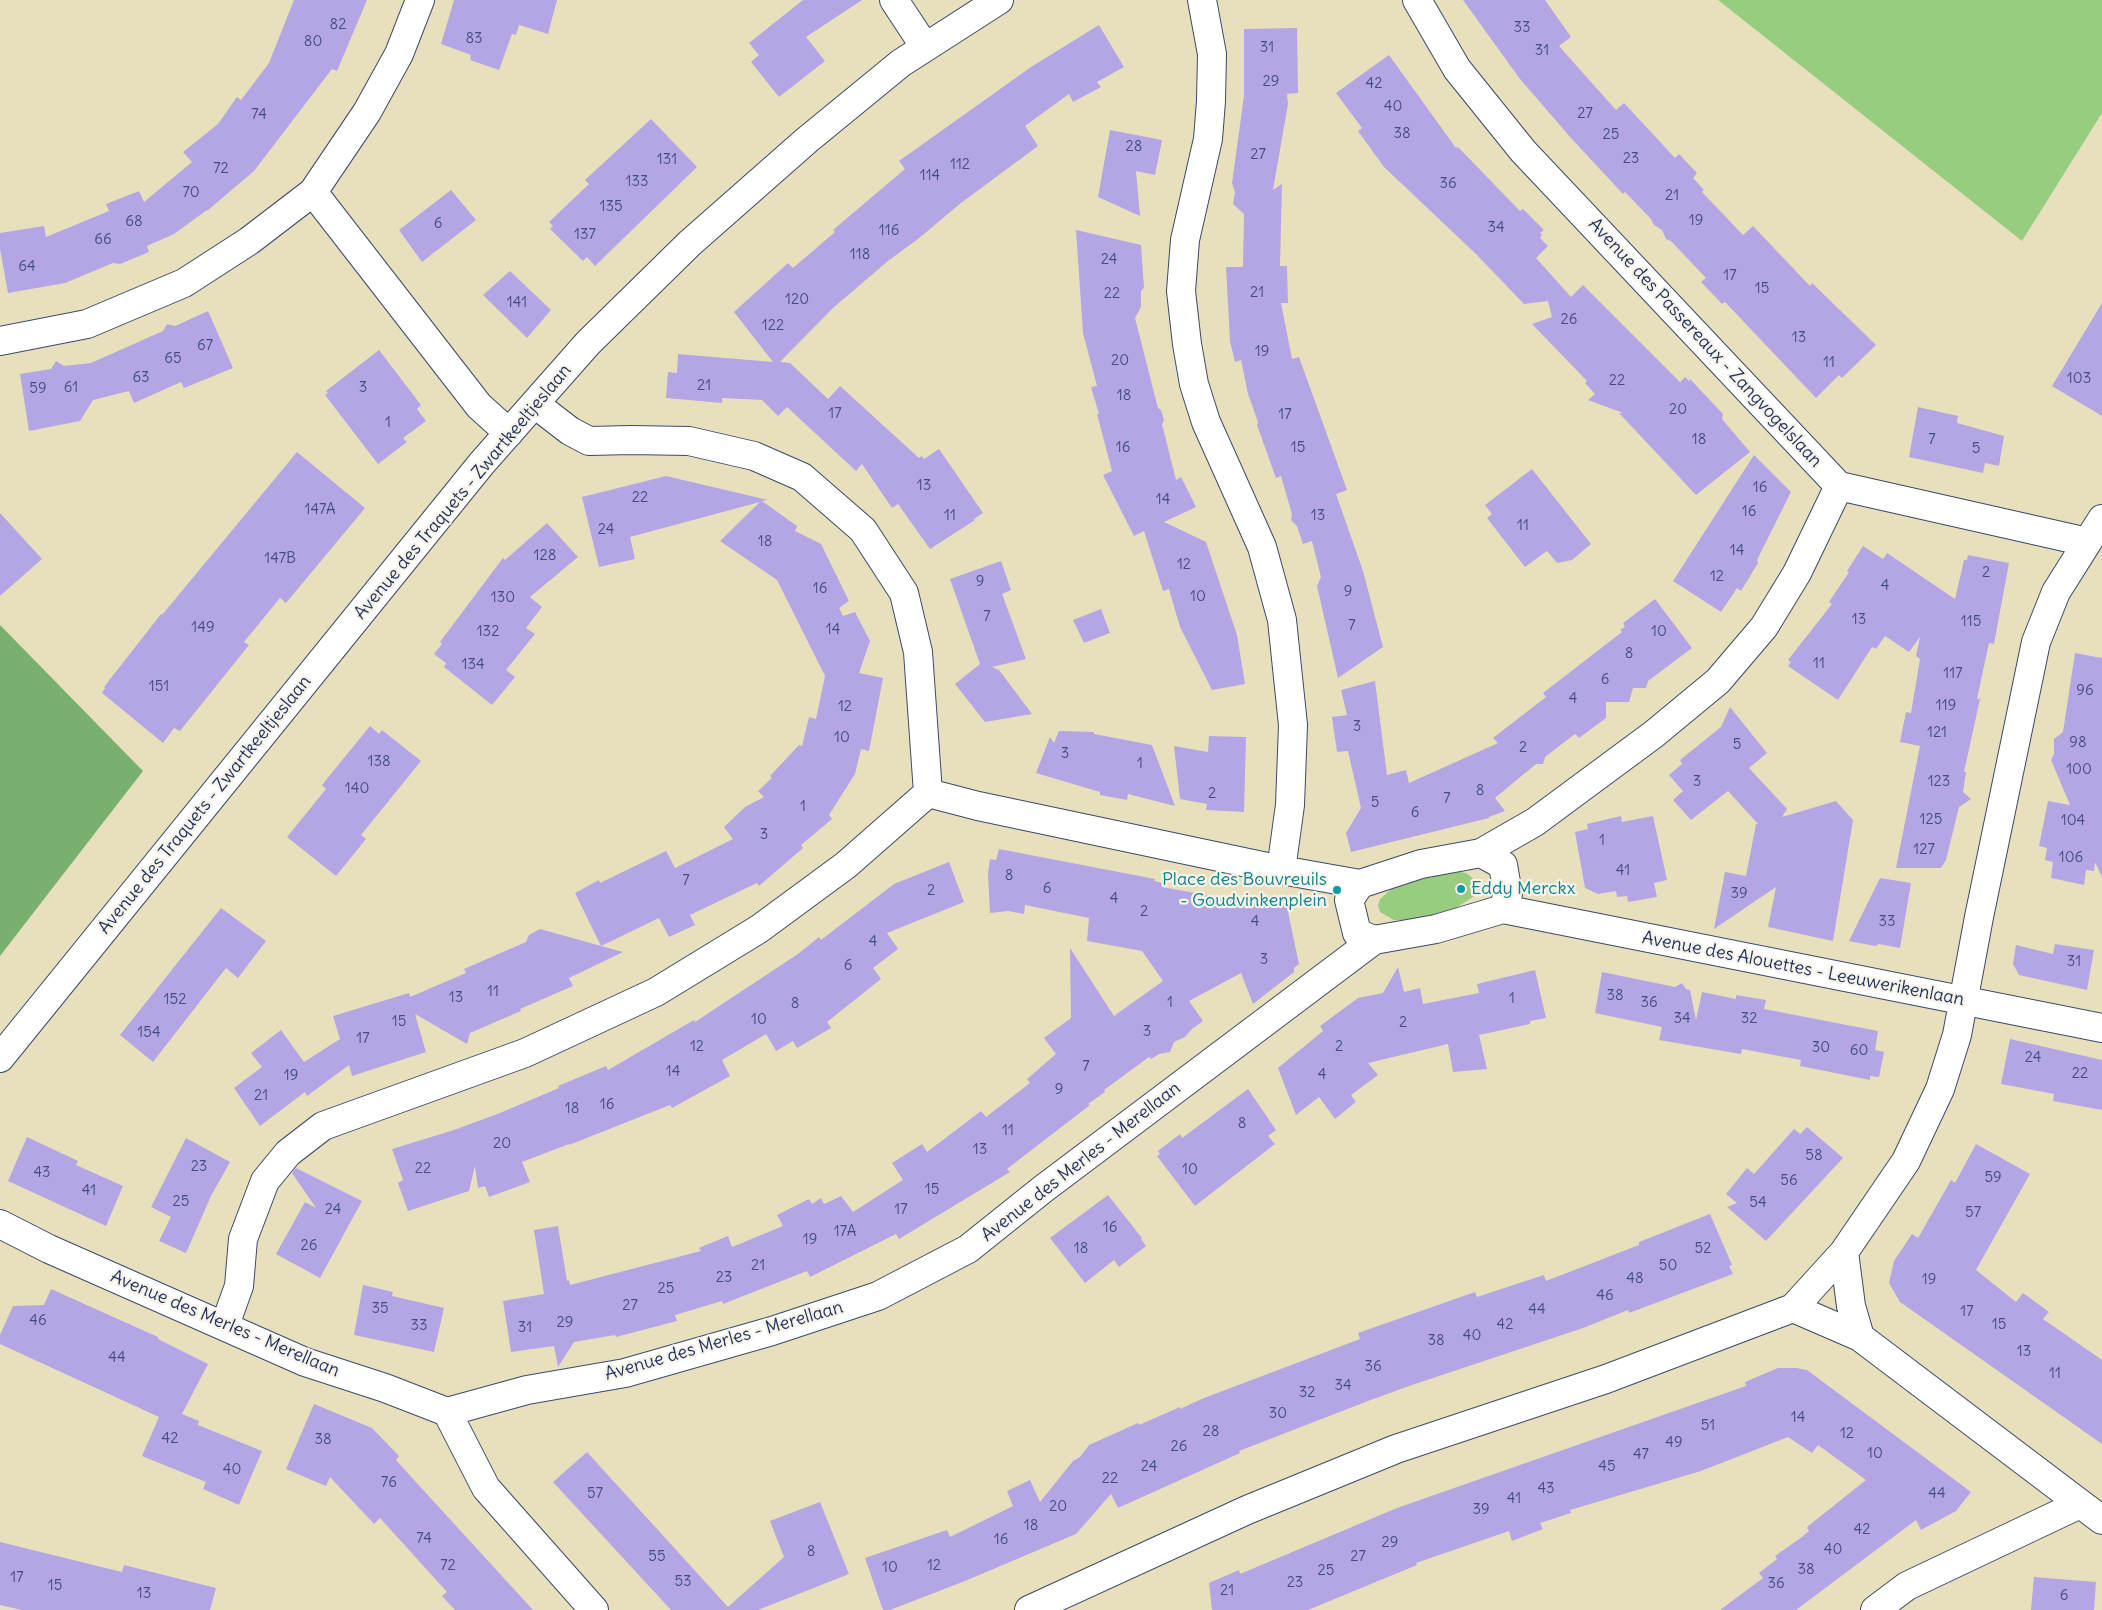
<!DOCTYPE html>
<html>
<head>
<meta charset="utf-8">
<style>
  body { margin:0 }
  canvas { display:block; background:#e8e0bc }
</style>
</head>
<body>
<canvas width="2102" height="1610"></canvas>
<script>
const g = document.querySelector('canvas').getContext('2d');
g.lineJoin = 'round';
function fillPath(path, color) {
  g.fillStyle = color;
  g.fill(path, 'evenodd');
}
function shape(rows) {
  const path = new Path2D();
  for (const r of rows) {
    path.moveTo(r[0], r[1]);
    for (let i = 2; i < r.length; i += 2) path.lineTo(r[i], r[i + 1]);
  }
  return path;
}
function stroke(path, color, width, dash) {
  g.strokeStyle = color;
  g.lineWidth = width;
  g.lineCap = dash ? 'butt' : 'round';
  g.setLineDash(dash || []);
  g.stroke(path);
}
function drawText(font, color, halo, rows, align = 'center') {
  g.font = font + ' Delius,sans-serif';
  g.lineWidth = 4.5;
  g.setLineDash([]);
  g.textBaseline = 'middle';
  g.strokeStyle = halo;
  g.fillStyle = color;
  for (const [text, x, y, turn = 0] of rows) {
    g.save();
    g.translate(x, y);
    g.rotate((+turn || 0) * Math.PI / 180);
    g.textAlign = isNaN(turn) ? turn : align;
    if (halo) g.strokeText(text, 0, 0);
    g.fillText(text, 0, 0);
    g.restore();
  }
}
const green = shape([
  [1718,0,2102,0,2102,113,2022,241],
  [1453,871,1466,873,1474,879,1478,888,1476,895,1454,909,1438,916,1408,920,1394,920,1380,912,1378,906,1380,899,1397,884,1408,879]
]);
const forest = shape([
  [0,625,143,771,0,956]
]);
const building = shape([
  [294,0,367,0,337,71,332,69,254,171,207,211,207,210,174,234,147,246,149,252,120,264,113,263,65,283,8,293,0,249,0,233,44,226,46,237,109,211,106,204,139,191,144,202,192,162,183,152,218,124,237,97,241,100,269,63],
  [454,0,557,0,548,34,519,25,516,35,512,34,499,70,470,60,471,55,441,44],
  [803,0,862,0,806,37,825,61,779,97,751,62,759,55,749,43],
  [1463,0,1545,0,1571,37,1559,46,1616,110,1624,103,1675,158,1679,154,1697,173,1693,178,1704,190,1702,192,1743,235,1753,226,1810,286,1812,283,1876,345,1842,378,1839,375,1816,398,1725,302,1722,304,1701,282,1706,278,1671,241,1666,239,1662,230,1654,225,1651,219,1625,192,1623,194,1571,138,1520,79],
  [1099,25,1124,67,1097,82,1101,87,1073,102,1069,94,1025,126,1038,146,961,203,918,239,888,261,833,308,780,362,790,363,828,399,840,386,919,458,922,456,924,459,939,449,983,513,974,519,975,520,930,549,898,504,892,508,862,464,856,471,787,407,778,416,762,400,722,398,722,403,666,398,668,372,677,373,678,354,773,362,734,312,788,263,793,268,835,232,833,230,905,169,899,161,1031,67],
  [1297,28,1298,93,1287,94,1288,104,1273,190,1282,184,1280,266,1287,266,1288,303,1281,303,1292,359,1299,357,1347,490,1336,494,1363,571,1383,647,1338,678,1317,586,1321,577,1312,541,1303,544,1297,526,1291,520,1292,514,1281,476,1276,478,1257,425,1258,422,1248,394,1241,360,1235,362,1230,341,1226,267,1243,267,1244,214,1233,204,1235,192,1232,183,1244,96,1244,29],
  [1389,55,1456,148,1458,147,1520,211,1523,209,1544,230,1540,233,1542,235,1540,238,1548,246,1536,258,1571,297,1583,285,1680,382,1685,377,1689,381,1690,379,1723,414,1722,419,1750,452,1696,495,1619,413,1623,413,1588,400,1595,394,1585,383,1587,381,1532,324,1552,317,1548,301,1524,304,1476,254,1384,167,1358,131,1362,128,1336,93],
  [651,119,697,167,595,266,587,257,583,261,550,229,553,226,549,222,589,184,585,180],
  [1110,130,1162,140,1155,175,1136,171,1140,216,1098,197],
  [451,190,476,220,422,262,399,230],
  [1076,230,1141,245,1144,288,1141,291,1141,307,1135,318,1158,408,1161,410,1164,420,1162,424,1176,480,1181,477,1196,507,1164,522,1206,542,1237,635,1245,684,1212,690,1180,627,1169,589,1163,591,1144,531,1134,536,1103,475,1112,471,1097,414,1099,414,1091,387,1097,386,1083,333],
  [510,271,551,310,527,338,483,295],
  [2102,303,2102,416,2052,386],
  [208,311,233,368,184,388,181,382,134,403,129,391,93,400,80,421,29,431,20,374,51,369,56,361,64,366,91,363,163,331,167,324,175,326],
  [379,350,421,405,417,409,426,421,403,438,407,442,378,464,325,395,328,393,326,391],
  [1918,407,1958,416,1957,423,2004,436,1999,466,1985,463,1983,473,1909,457],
  [297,452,365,508,286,603,280,598,244,642,249,645,180,731,174,728,163,743,102,693,105,688,104,687,161,614,162,615],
  [1754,455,1791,492,1757,560,1758,563,1741,591,1737,588,1721,612,1673,581],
  [1532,469,1591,544,1572,560,1557,563,1547,551,1525,567,1487,518,1492,514,1485,505],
  [666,476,768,500,762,501,797,526,795,531,821,544,849,601,839,608,843,616,855,612,870,641,859,673,883,678,869,751,861,749,855,774,829,815,832,819,801,845,803,848,759,886,757,883,690,915,695,925,669,937,659,918,601,946,623,952,569,978,573,986,520,1009,521,1011,470,1033,467,1044,415,1014,426,1052,352,1076,349,1065,307,1096,305,1092,260,1126,234,1088,262,1067,251,1053,281,1030,304,1062,340,1039,333,1016,409,993,410,997,466,973,464,969,526,942,529,935,540,929,601,946,575,893,599,880,600,883,666,851,675,868,733,839,724,827,745,807,764,797,758,791,772,778,770,776,799,745,802,746,809,717,816,719,825,676,777,580,720,541,760,502,630,537,635,559,599,567,582,497],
  [0,513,42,559,0,596],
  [547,523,578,557,530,597,542,607,526,628,535,634,506,670,515,677,492,705,444,667,446,663,434,654,442,644,440,642,503,558,505,560],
  [1863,546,1883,559,1887,553,1955,599,1964,560,1967,560,1968,555,2009,563,1994,644,1989,643,1977,699,1980,699,1964,772,1966,772,1963,792,1971,799,1959,807,1946,860,1941,868,1896,868,1920,746,1900,742,1906,712,1911,713,1920,659,1916,656,1920,637,1909,652,1885,636,1876,649,1872,647,1838,700,1788,666,1791,662,1788,660,1832,604,1829,602,1849,572,1847,571],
  [1001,561,1011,590,1002,594,1026,659,992,667,999,670,1032,714,985,722,955,684,980,664,950,579],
  [1655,599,1692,648,1648,681,1646,688,1633,688,1629,702,1606,702,1606,718,1579,738,1575,734,1545,757,1543,764,1536,764,1495,798,1505,811,1489,817,1489,818,1351,852,1346,833,1361,808,1348,751,1337,752,1332,717,1347,715,1341,690,1375,681,1387,775,1406,770,1409,783,1498,743,1493,738,1546,697,1543,693,1622,632,1620,630,1625,627,1623,623],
  [1101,609,1110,633,1084,643,1073,620],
  [2075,653,2102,658,2102,877,2095,862,2094,871,2086,870,2084,885,2051,878,2053,862,2045,860,2047,848,2039,846,2048,801,2070,805,2051,760,2054,754,2054,739,2063,732],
  [1730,707,1767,753,1749,768,1787,809,1782,817,1836,801,1853,820,1833,941,1768,927,1776,887,1714,929,1725,872,1746,876,1756,824,1758,824,1728,791,1691,820,1673,800,1683,791,1669,775,1682,764,1680,760,1721,727],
  [370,726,379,734,382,730,421,761,361,835,366,839,336,876,287,837,326,789,322,785],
  [1059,731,1094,732,1094,734,1152,745,1175,806,1128,794,1127,800,1100,795,1100,792,1036,773,1050,737,1054,743],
  [1209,736,1246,737,1244,812,1206,810,1207,804,1180,799,1174,746,1208,752],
  [1621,816,1622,822,1653,816,1667,880,1654,883,1657,897,1628,902,1627,896,1617,897,1616,891,1598,894,1585,888,1575,832,1588,829,1587,824],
  [999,849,1155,879,1154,881,1162,883,1162,887,1250,903,1273,898,1287,907,1299,964,1294,968,1294,972,1253,1004,1241,973,1189,1001,1203,1021,1192,1029,1185,1037,1174,1042,1170,1052,1159,1054,1151,1059,1149,1057,1104,1090,1105,1092,1088,1104,1090,1105,1007,1169,1010,1172,899,1239,896,1234,810,1277,807,1271,723,1304,722,1301,675,1315,677,1321,616,1337,615,1335,574,1342,558,1367,554,1346,511,1352,503,1301,544,1294,534,1230,558,1226,567,1281,569,1280,570,1285,701,1251,699,1248,728,1236,732,1247,783,1226,777,1215,809,1199,812,1204,821,1198,824,1204,841,1196,853,1212,903,1180,892,1163,922,1144,927,1152,981,1111,986,1117,1030,1083,1027,1079,1056,1054,1044,1038,1071,1018,1070,948,1114,1016,1163,981,1142,951,1087,941,1089,918,1025,905,1024,914,1008,911,990,913,988,874,990,859,996,860],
  [949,862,964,902,887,933,898,949,873,968,881,979,827,1022,831,1028,797,1048,793,1041,776,1051,766,1034,722,1060,730,1076,672,1108,670,1105,569,1145,569,1144,522,1162,530,1182,489,1197,485,1186,478,1188,475,1166,469,1191,408,1211,398,1183,403,1180,392,1149,454,1130,500,1113,559,1088,558,1086,606,1066,608,1070,694,1020,695,1022,798,954,819,937,821,940,894,884],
  [1880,878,1911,883,1900,948,1879,944,1875,946,1849,941],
  [221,908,266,941,238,978,226,968,153,1062,120,1035],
  [2055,944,2094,950,2087,990,2019,975,2013,964,2016,945,2053,954],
  [1398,967,1404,992,1420,988,1423,1004,1479,993,1477,984,1535,970,1546,1018,1530,1021,1530,1024,1479,1035,1487,1069,1453,1072,1448,1044,1368,1063,1378,1075,1351,1095,1356,1102,1335,1119,1319,1097,1296,1115,1278,1068,1323,1031,1320,1026,1358,998,1383,993],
  [1602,972,1675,987,1682,983,1686,989,1690,990,1696,1020,1702,992,1736,999,1736,995,1766,1000,1764,1009,1878,1031,1875,1050,1884,1052,1879,1077,1870,1076,1870,1080,1800,1066,1801,1060,1742,1049,1741,1054,1659,1040,1662,1027,1595,1013],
  [2010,1039,2102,1060,2102,1110,2053,1101,2054,1094,2001,1084],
  [1248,1089,1276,1130,1268,1136,1275,1144,1195,1206,1157,1156,1160,1154,1158,1151,1180,1134,1182,1138],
  [1807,1127,1843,1158,1766,1241,1727,1207,1737,1203,1726,1194,1747,1168,1754,1174,1794,1129,1800,1134],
  [27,1137,78,1161,76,1165,123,1186,106,1226,8,1181],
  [186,1138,230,1162,211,1196,186,1253,159,1241,171,1217,151,1207],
  [1976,1144,2030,1174,1976,1270,2016,1302,2023,1293,2049,1312,2043,1319,2102,1360,2102,1444,1900,1302,1889,1283,1894,1261,1912,1234,1918,1238,1951,1180,1955,1183],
  [296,1168,362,1201,320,1278,276,1254,305,1202,316,1208,292,1173],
  [1108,1195,1142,1238,1141,1239,1146,1246,1119,1267,1114,1260,1085,1283,1050,1238],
  [1710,1214,1732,1265,1729,1266,1733,1274,1629,1313,1628,1310,1583,1328,1409,1386,1368,1401,1239,1451,1240,1453,1118,1508,1111,1494,1076,1534,965,1581,890,1610,883,1610,865,1558,947,1530,950,1537,1013,1506,1007,1491,1030,1480,1040,1502,1073,1461,1080,1457,1089,1445,1138,1423,1139,1425,1180,1407,1180,1409,1204,1398,1360,1339,1358,1333,1475,1292,1477,1297,1544,1275,1546,1281,1639,1245,1639,1242],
  [363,1285,393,1292,392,1296,444,1308,434,1352,354,1335],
  [51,1289,158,1337,158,1339,208,1364,182,1414,199,1421,198,1425,262,1451,239,1505,203,1489,206,1482,142,1456,159,1417,0,1344,0,1335,13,1306,44,1305],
  [1778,1368,1796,1368,1807,1370,1971,1492,1956,1511,1921,1530,1916,1520,1796,1610,1720,1610,1763,1578,1759,1573,1777,1559,1775,1556,1802,1537,1809,1531,1807,1527,1866,1480,1818,1445,1812,1453,1788,1437,1701,1471,1570,1510,1571,1513,1540,1523,1543,1529,1512,1541,1509,1531,1416,1563,1417,1565,1308,1610,1212,1610,1209,1583,1239,1570,1240,1574,1397,1508,1746,1386,1745,1382],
  [314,1404,372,1428,399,1456,396,1460,415,1481,533,1610,455,1610,442,1596,447,1592,380,1518,374,1524,330,1477,326,1486,286,1469],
  [587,1452,728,1607,784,1557,770,1521,820,1502,849,1574,758,1610,671,1610,553,1482],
  [0,1542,122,1572,124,1565,216,1588,210,1610,22,1610,0,1605],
  [2034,1577,2096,1582,2094,1610,2031,1610]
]);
const minor = shape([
  [894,0,925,47],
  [1202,0,1212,54,1211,101,1208,139,1185,240,1181,291,1187,344,1194,384,1206,422,1262,547,1282,620,1293,725,1290,805,1281,870],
  [1417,0,1457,69,1523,151,1839,486,2087,542],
  [313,192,479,406,509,433],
  [0,341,87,324,184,283,249,241,313,192,367,112,399,54,420,0],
  [535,404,570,431,589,441,631,440,689,441,754,456,802,477,863,530,904,593,918,652,928,793,978,806,1281,870,1360,884,1421,864,1481,853,1503,865,1508,894,1503,909,1436,929,1374,940,1357,933,1349,900,1360,884],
  [1481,853,1535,822,1654,734,1718,681,1764,627,1797,573,1839,486],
  [1503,909,2102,1028],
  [0,1058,482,463,588,343,690,243,807,140,901,63,999,0],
  [0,1224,49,1249,305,1362,385,1388,447,1412,527,1390,625,1373,772,1331,878,1296,968,1249,1043,1189,1374,940],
  [1844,1252,1851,1306,1860,1337],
  [1793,1308,1860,1337,2102,1520],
  [225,1325,239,1286,243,1239,265,1181,288,1153,323,1126,525,1053,656,992,759,929,846,865,928,793],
  [447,1412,486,1488,594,1610],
  [1029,1610,1247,1510,1396,1449,1606,1379,1793,1308,1844,1252,1906,1161,1940,1089,1957,1035,1979,917,2036,642,2056,592,2102,519],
  [1875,1610,1907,1586,2080,1504]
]);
const markers = [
  [1461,889,5,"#0f9aa8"],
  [1337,890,5,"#0f9aa8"]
];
const numberNames = [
  ["82",338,25],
  ["33",1522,28],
  ["83",474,39],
  ["80",313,42],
  ["31",1267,48],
  ["31",1542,51],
  ["29",1271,82],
  ["42",1374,84],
  ["40",1393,107],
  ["27",1585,114],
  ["74",259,115],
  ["38",1402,134],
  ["25",1611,135],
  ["28",1134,147],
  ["27",1258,155],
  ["23",1631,159],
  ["131",667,160],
  ["112",960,165],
  ["72",221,169],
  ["114",930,176],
  ["133",637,182],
  ["36",1448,184],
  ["70",191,193],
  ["21",1672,196],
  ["135",611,207],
  ["19",1696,221],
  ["68",134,222],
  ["6",438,224],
  ["34",1496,228],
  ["116",889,231],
  ["137",585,235],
  ["66",103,240],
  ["118",860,255],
  ["24",1109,260],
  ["64",27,267],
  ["17",1730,276],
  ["15",1762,289],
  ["21",1257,293],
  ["22",1112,294],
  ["120",797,300],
  ["141",517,303],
  ["26",1569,320],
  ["122",773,326],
  ["13",1799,338],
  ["67",205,346],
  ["19",1262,352],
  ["65",173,359],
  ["20",1120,361],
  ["11",1829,363],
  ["63",141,378],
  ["103",2079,379],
  ["22",1617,381],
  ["21",704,386],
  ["61",71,388],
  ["3",363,388],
  ["59",38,389],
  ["18",1124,396],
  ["20",1678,410],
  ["17",835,414],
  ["17",1285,415],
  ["1",388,423],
  ["18",1699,440],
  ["7",1932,440],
  ["16",1123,448],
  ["15",1298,448],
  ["5",1976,449],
  ["13",924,486],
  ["16",1760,488],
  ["22",640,498],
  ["14",1163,500],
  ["147A",320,510],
  ["16",1749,512],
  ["11",950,516],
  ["13",1318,516],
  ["11",1523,526],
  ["24",606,530],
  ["18",765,542],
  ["14",1737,551],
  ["128",545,556],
  ["147B",280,559],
  ["12",1184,565],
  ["2",1986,573],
  ["12",1717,577],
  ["9",980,582],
  ["4",1885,586],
  ["16",820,589],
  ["9",1348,592],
  ["10",1198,597],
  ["130",503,598],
  ["7",987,617],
  ["13",1859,620],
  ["115",1971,622],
  ["7",1352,626],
  ["149",203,628],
  ["14",833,630],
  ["132",488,632],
  ["10",1659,632],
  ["8",1629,654],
  ["11",1819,664],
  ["134",473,665],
  ["117",1953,674],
  ["6",1605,680],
  ["151",159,687],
  ["96",2085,691],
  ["4",1573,699],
  ["119",1946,706],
  ["12",845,707],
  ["3",1357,727],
  ["121",1937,733],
  ["10",842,738],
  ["98",2078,743],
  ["5",1737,745],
  ["2",1523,748],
  ["3",1065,754],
  ["138",379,762],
  ["1",1140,764],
  ["100",2079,770],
  ["3",1697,782],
  ["123",1939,782],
  ["140",357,789],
  ["8",1480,791],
  ["2",1212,794],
  ["7",1447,799],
  ["5",1375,803],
  ["1",803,807],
  ["6",1415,813],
  ["125",1931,820],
  ["104",2073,821],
  ["3",764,835],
  ["1",1602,841],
  ["127",1924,850],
  ["106",2071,858],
  ["41",1623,871],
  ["8",1009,876],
  ["7",686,881],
  ["6",1047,889],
  ["2",931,891],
  ["39",1739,894],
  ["4",1114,899],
  ["2",1144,912],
  ["4",1255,922],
  ["33",1887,922],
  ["4",873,942],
  ["3",1264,960],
  ["31",2074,962],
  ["6",848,966],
  ["11",493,992],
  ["38",1615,996],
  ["13",456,998],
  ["1",1512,999],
  ["152",175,1000],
  ["1",1170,1003],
  ["36",1649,1003],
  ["8",795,1004],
  ["34",1682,1019],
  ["32",1749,1019],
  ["10",759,1020],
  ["15",399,1022],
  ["2",1403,1023],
  ["3",1147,1032],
  ["154",149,1033],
  ["17",363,1039],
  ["12",697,1047],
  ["2",1339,1047],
  ["30",1821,1048],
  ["60",1859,1051],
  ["24",2033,1058],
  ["7",1086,1067],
  ["14",673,1072],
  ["22",2080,1074],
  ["4",1322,1075],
  ["19",291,1076],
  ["9",1059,1090],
  ["21",261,1096],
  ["16",607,1105],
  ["18",572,1109],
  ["8",1242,1124],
  ["11",1008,1131],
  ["20",502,1144],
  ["13",980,1150],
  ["58",1814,1156],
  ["23",199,1167],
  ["22",423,1169],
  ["10",1190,1170],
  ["43",42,1173],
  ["59",1993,1178],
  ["56",1789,1181],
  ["15",932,1190],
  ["41",89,1191],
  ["25",181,1202],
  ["54",1758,1203],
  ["24",333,1210],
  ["17",901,1210],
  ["57",1973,1213],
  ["16",1110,1228],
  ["17A",845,1232],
  ["19",810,1240],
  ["26",309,1246],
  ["18",1081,1249],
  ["52",1703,1249],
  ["21",758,1266],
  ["50",1668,1266],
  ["23",724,1278],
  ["48",1635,1279],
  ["19",1929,1280],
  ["25",666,1289],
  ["46",1605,1296],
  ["27",630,1306],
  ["35",380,1309],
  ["44",1537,1310],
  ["17",1967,1312],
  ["46",38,1321],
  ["29",565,1323],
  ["42",1505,1325],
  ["15",1999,1325],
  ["33",419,1326],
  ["31",525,1328],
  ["40",1472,1336],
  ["38",1436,1341],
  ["13",2024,1352],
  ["44",117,1358],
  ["36",1373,1367],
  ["11",2055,1374],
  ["34",1343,1386],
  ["32",1307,1393],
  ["30",1278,1414],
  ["14",1798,1418],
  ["51",1708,1426],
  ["28",1211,1432],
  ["12",1847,1434],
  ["42",170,1439],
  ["38",323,1440],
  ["49",1674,1443],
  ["26",1179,1447],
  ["10",1875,1454],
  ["47",1641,1455],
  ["24",1149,1467],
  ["45",1607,1467],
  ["40",232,1470],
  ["22",1110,1479],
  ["76",389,1483],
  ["43",1546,1489],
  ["57",595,1494],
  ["44",1937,1494],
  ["41",1514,1499],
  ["20",1058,1507],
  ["39",1481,1510],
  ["18",1031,1526],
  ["42",1862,1530],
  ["74",424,1539],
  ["16",1001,1540],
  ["29",1390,1543],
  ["40",1833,1550],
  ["8",811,1552],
  ["55",657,1557],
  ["27",1358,1557],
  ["72",448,1566],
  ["12",934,1566],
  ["10",890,1568],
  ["38",1806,1570],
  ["25",1326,1571],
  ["17",17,1578],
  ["53",683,1582],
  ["23",1295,1583],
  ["36",1776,1584],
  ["15",55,1586],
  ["21",1227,1591],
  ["13",144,1594],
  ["6",2064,1596]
];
const streetNames = [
  ["Avenue des Passereaux - Zangvogelslaan",1705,343,47],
  ["Avenue des Traquets - Zwartkeeltjeslaan",463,492,-50],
  ["Avenue des Traquets - Zwartkeeltjeslaan",205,805,-51],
  ["Avenue des Alouettes - Leeuwerikenlaan",1803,969,11],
  ["Avenue des Merles - Merellaan",1081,1162,-38],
  ["Avenue des Merles - Merellaan",225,1324,23],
  ["Avenue des Merles - Merellaan",724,1341,-16]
];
const cultureNames = [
  ["Place des Bouvreuils",1327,880],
  ["- Goudvinkenplein",1327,901],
  ["Eddy Merckx",1471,889,"left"]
];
fillPath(green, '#98cd7f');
fillPath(forest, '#7ab06e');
fillPath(building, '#b4a6e4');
stroke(minor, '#3a4a6c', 30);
stroke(minor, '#fff', 28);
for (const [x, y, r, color] of markers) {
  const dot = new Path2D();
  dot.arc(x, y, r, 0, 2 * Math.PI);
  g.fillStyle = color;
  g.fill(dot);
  stroke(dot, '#f7f3e8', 2);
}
drawText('15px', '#414d80', null, numberNames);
drawText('18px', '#1b2f5e', '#f7f3e8', streetNames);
drawText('18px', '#0d838f', '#f7f3e8', cultureNames, 'right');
</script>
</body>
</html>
